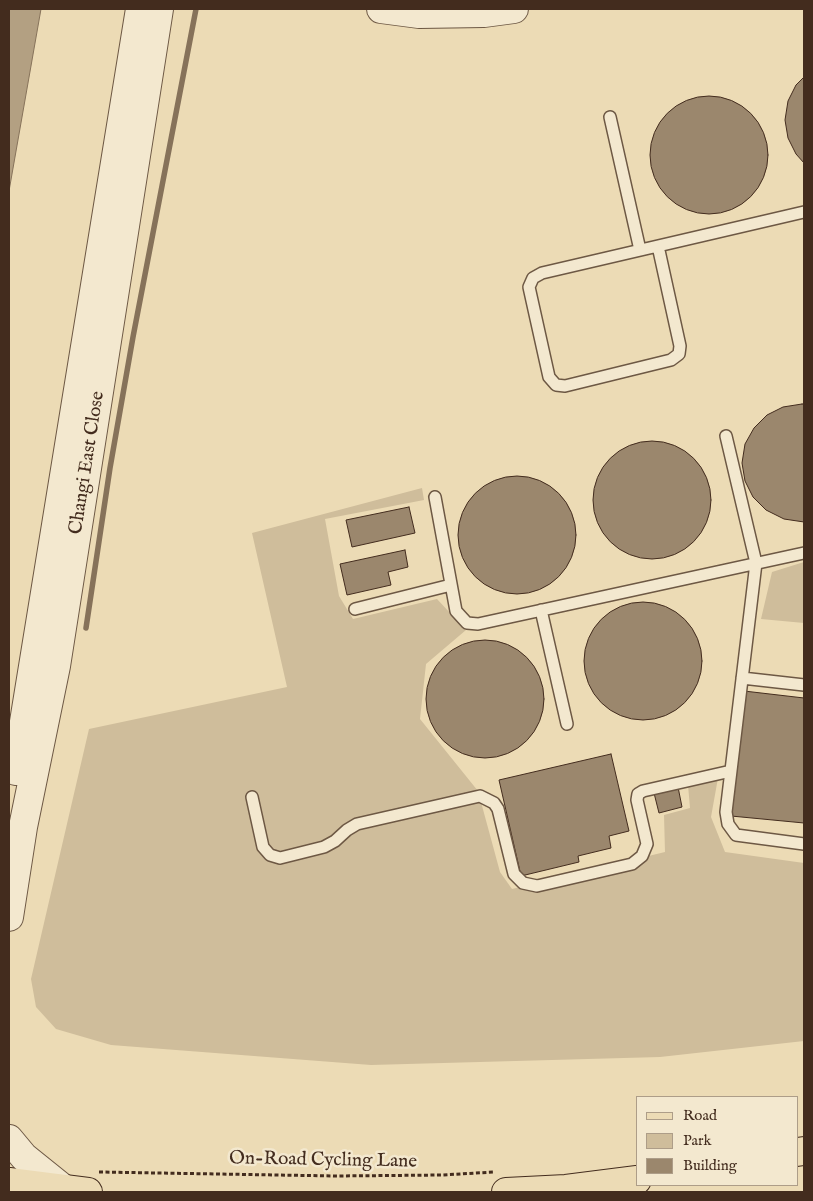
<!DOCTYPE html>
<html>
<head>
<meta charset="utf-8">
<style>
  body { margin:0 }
  #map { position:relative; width:813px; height:1201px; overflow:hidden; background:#ecdbb5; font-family:"IM FELL English",serif }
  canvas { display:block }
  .frame { position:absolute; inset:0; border:10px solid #432c1e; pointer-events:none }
  .legend { position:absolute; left:636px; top:1096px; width:162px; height:90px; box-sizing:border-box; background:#f3e8cf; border:1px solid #ad9d88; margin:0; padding:6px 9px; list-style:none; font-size:15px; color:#432c1e }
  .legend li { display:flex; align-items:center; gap:10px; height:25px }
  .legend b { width:25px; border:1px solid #ad9d88 }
</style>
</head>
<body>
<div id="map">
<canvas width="813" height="1201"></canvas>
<div class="frame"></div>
<ul class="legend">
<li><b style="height:6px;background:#ecdbb5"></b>Road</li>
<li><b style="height:14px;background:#cfbd9b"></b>Park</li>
<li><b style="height:14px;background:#9b876d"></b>Building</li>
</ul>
</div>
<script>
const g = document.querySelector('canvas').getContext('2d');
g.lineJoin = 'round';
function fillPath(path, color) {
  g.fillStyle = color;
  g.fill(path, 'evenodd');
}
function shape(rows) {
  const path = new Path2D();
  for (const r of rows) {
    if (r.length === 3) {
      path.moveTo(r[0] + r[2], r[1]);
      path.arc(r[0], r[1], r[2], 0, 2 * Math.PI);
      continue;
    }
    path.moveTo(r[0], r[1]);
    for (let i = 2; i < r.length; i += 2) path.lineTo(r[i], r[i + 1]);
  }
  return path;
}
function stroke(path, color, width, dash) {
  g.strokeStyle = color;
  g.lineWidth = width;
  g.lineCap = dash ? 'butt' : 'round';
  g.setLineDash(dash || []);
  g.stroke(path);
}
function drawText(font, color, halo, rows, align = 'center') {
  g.font = font + ' "IM FELL English",serif';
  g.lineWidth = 5;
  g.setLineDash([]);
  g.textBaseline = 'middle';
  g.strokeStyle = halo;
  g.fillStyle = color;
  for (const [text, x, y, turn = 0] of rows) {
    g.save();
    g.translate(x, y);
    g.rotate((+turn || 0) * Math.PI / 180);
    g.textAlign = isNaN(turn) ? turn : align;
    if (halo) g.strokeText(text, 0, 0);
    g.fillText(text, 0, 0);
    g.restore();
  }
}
const green = shape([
  [422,488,424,500,325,519,339,596,353,619,437,599,466,630,426,664,420,719,478,791,500,872,512,889,665,852,664,815,690,808,688,785,718,778,711,817,725,852,804,863,804,1041,660,1057,371,1065,111,1045,56,1029,36,1007,31,979,89,729,287,687,252,533],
  [804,562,804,623,761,619,772,572]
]);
const water = shape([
  [9,9,41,9,9,191,9,9]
]);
const stream = shape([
  [86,628,110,468,133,337,196,9]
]);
const building = shape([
  [804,77,804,163,796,154,788,138,785,120,788,101,796,85,804,77],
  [709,155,59],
  [802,404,804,404,804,522,784,519,766,510,753,497,745,481,742,463,745,444,754,428,767,415,783,407,802,404],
  [652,500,59],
  [517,535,59],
  [409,507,415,533,352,547,346,520,409,507],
  [405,550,408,567,388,572,391,585,347,595,340,564,405,550],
  [643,661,59],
  [485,699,59],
  [744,691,804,698,804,823,731,816,744,691],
  [611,754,629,831,609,836,611,848,578,856,579,862,521,876,499,780,611,754],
  [678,787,682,807,659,813,654,793,678,787]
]);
const path = shape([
  [99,1172,336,1176,443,1175,493,1172]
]);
const service = shape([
  [610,117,640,250],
  [658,246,680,346,679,354,671,360,565,386,556,385,549,377,529,287,533,278,542,273,804,212],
  [726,436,756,563,726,812,728,824,736,835,804,844],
  [435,497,456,611,467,623,478,624,804,553],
  [355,609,451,585],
  [541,610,567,724],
  [742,678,804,685],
  [252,797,263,847,270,855,280,858,324,847,335,841,347,830,357,824,480,796,494,803,498,809,514,874,523,883,537,886,632,864,642,856,647,844,637,800,638,794,643,791,731,771]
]);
const tertiary = shape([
  [381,9,419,14,484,13,514,9],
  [16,771,140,9],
  [9,917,23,827,56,666,159,9],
  [9,1139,24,1157,65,1190]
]);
const primary = shape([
  [797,1152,804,1151],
  [9,1182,88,1192],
  [506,1192,566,1189,637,1180]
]);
const streetNames = [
  ["Changi East Close",88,463,-81],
  ["On-Road Cycling Lane",323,1161,1]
];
fillPath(green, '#cfbd9b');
fillPath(water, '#b3a082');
stroke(water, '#86725a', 1);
stroke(stream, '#86725a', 5.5);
fillPath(building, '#9b876d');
stroke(building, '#432c1e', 1);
stroke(service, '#6d5844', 14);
stroke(tertiary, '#6d5844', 30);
stroke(primary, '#432c1e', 30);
stroke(path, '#432c1e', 3, [4, 2.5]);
stroke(service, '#f3e8cf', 11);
stroke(tertiary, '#f3e8cf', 28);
stroke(primary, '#ecdbb5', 28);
drawText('19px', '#432c1e', '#f3e8cf', streetNames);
</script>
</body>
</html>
